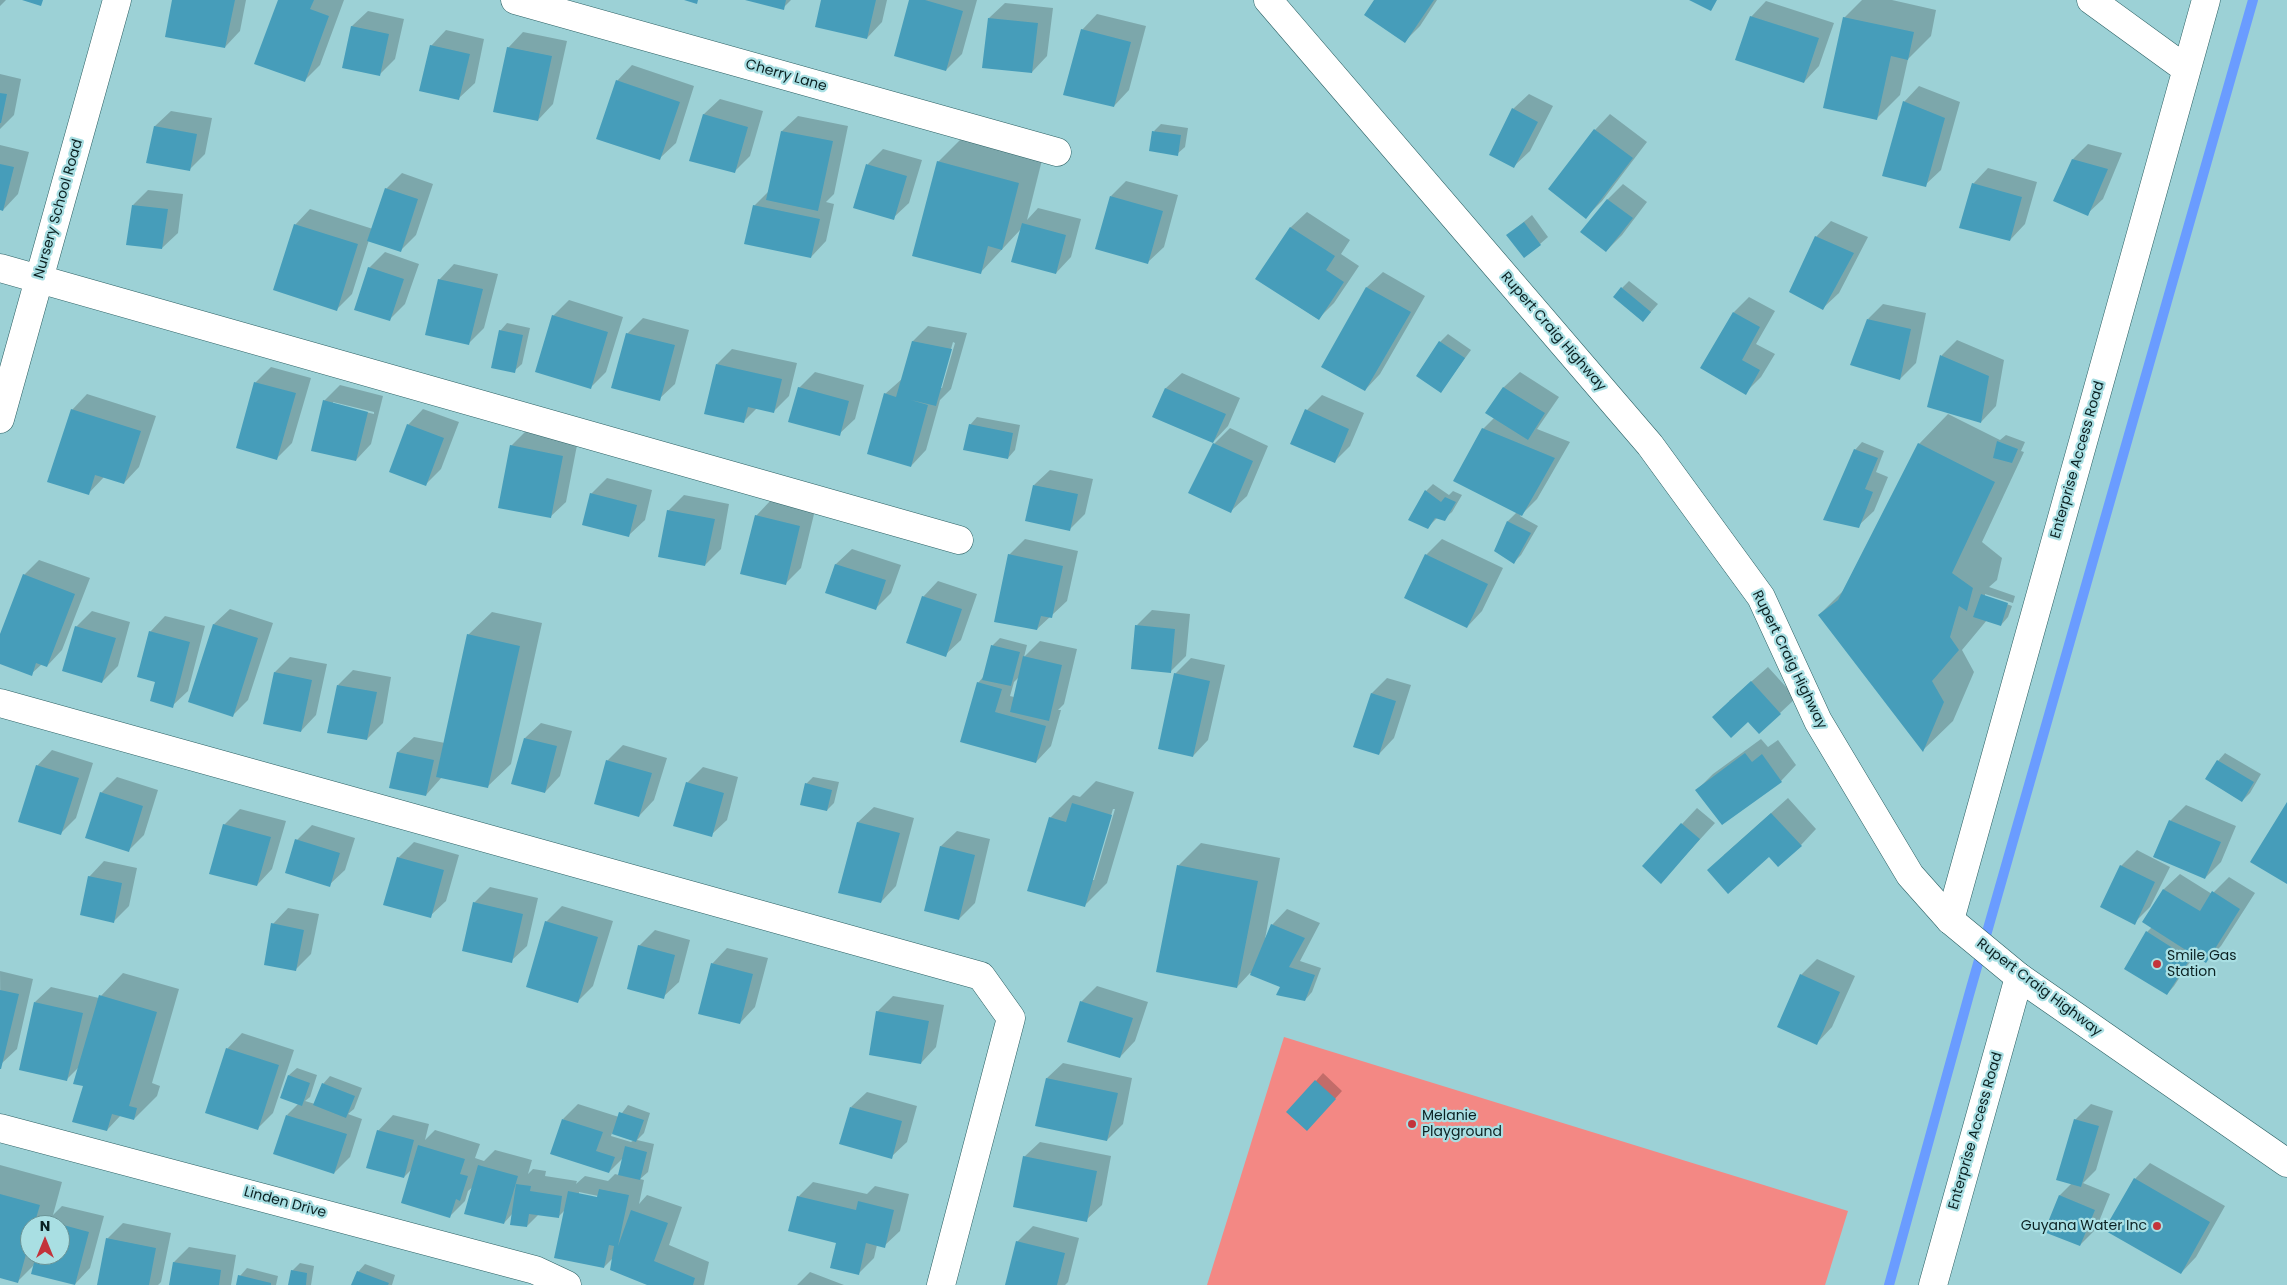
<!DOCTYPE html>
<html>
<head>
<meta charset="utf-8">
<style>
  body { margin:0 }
  #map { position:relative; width:2287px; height:1285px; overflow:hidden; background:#9cd1d6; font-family:Poppins,sans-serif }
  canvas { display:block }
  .north { position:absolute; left:20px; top:1215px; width:50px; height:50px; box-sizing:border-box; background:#a9dfe3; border:1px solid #6a9396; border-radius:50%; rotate:0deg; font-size:14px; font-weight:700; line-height:20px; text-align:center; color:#0b2122 }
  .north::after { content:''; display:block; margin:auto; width:18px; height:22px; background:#c3333b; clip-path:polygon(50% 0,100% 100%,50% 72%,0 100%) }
</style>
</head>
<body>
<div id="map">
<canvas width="2287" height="1285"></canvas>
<div class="north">N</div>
</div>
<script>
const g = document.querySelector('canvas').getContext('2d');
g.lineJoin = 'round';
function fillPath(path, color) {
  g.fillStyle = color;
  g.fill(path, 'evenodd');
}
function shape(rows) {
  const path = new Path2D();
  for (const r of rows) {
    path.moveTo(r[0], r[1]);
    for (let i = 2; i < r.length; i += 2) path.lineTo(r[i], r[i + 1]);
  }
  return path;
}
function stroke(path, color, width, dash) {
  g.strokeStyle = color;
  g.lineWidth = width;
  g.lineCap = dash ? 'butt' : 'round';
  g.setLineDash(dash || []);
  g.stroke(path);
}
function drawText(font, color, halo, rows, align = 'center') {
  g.font = font + ' Poppins,sans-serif';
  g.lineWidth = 4.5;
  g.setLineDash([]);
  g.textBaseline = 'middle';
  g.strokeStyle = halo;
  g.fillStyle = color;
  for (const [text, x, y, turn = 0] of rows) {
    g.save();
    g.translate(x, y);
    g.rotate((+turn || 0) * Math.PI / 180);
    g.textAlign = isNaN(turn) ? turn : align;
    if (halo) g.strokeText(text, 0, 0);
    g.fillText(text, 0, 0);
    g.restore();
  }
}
const green = shape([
  [1284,1037,1848,1211,1825,1285,1207,1285]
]);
const shadow = shape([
  [0,0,6,0,0,6],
  [174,0,246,0,240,31,225,47],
  [279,0,344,0,320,65,304,81],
  [747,0,791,0,783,8],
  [822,0,887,0,882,22,867,38],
  [911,0,977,0,962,54,946,70],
  [1376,0,1437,0,1420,26,1405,41],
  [1862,0,1892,0,1936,10,1931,36,1908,59,1900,95,1877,118,1844,18],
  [1766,1,1834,23,1819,66,1804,82,1751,17],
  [1005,3,1053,8,1047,56,1032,72,989,18],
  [368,11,404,19,395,59,380,74,343,67,352,26],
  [1097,14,1146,26,1129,90,1114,106,1082,30],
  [446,30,484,39,475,83,459,98,431,46],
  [523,32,567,41,553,104,538,120,508,48],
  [632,65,694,86,676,143,660,158,617,81],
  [0,74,21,79,14,115,0,129],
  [1919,86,1960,102,1941,170,1925,185,1904,102],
  [1529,94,1553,106,1530,151,1514,166,1513,109],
  [720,99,763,111,750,156,734,172,691,160,704,114],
  [171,111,212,118,205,154,189,170,148,162,155,126],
  [1610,114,1647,142,1602,201,1586,217,1595,130],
  [798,116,848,126,834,194,826,202,834,204,826,241,811,257,754,206,770,190,782,131],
  [1161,124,1188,128,1185,147,1177,154,1154,131],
  [961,139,1042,160,1027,220,1038,208,1081,219,1071,257,1056,273,1021,229,980,273,938,162],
  [2088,144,2122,153,2103,199,2087,214,2073,159],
  [0,145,29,152,18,194,3,210,0,209],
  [883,149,922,160,909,203,893,218,855,207,868,164],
  [1988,168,2037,182,2025,224,2010,240,1973,184],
  [402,173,433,184,416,235,401,250,369,240,352,294,337,309,295,225,310,209,373,229,386,189],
  [1126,181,1178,195,1164,247,1148,262,1111,196],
  [1623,184,1647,202,1622,235,1606,251,1582,232,1608,199],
  [148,190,183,194,178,233,162,248,133,205],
  [1307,212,1350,240,1341,254,1359,266,1334,303,1318,319,1257,279,1291,227],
  [1532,215,1548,237,1540,244,1508,235],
  [1831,221,1868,237,1839,293,1823,308,1816,237],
  [385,252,419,264,405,304,389,320,369,268],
  [454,264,498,274,484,328,469,343,439,280],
  [1383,272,1425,296,1380,374,1365,390,1323,366,1367,287],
  [1629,281,1658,304,1650,313,1622,288],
  [1749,297,1775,311,1756,344,1775,354,1761,377,1745,393,1734,312],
  [569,300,623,317,606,372,591,387,553,316],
  [1883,304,1926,313,1916,363,1900,379,1868,319],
  [643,318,689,330,675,384,659,399,627,334],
  [507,323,530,328,522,364,514,371,500,331],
  [928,326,967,333,951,389,940,400,926,450,911,466,885,394,902,379,913,341],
  [953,342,955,343,942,388,940,388],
  [1448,334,1471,350,1441,391,1417,375,1440,342],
  [1957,340,2004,360,1996,406,1981,422,1929,406,1942,355],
  [732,349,797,363,789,396,774,411,757,408,743,422,717,364],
  [271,367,311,378,292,443,277,458,255,383],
  [815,372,864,385,855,419,839,434,799,388],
  [1520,372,1559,397,1537,429,1570,442,1537,499,1520,516,1538,526,1521,555,1514,562,1495,551,1508,521,1517,512,1483,429,1495,417,1487,412,1504,387],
  [1182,373,1240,398,1228,426,1213,442,1154,417,1166,388],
  [340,385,383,396,371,444,356,460,324,401],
  [333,402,374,412,374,414,333,404],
  [87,394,156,416,139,467,124,483,104,477,88,494,72,410],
  [1322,395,1364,413,1350,446,1334,462,1307,410],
  [423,409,459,422,441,469,426,484,408,425],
  [1948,414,2000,440,2006,435,2025,442,2021,451,2024,452,1982,542,2002,558,1997,580,1989,587,2015,596,2013,603,1985,594,1985,596,2012,606,2008,617,2001,625,1987,620,1962,650,1974,672,1953,721,1923,750,1819,615,1843,591,1919,444],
  [977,417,1020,425,1015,450,1008,458,970,425],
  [1230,428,1268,446,1247,496,1231,511,1214,444],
  [527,430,578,440,566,502,550,517,511,446],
  [1862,442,1884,451,1876,472,1888,477,1874,511,1858,526,1855,450],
  [1050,470,1093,479,1085,514,1069,530,1034,485],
  [607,478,652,490,645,520,629,535,591,494],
  [1433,484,1449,495,1453,491,1462,495,1452,512,1444,519,1437,518,1427,528,1426,491],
  [684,495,729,504,721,549,705,565,668,511],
  [771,500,815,510,801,568,786,583,756,516],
  [1025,539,1078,551,1067,601,1037,629,1009,555],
  [1442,539,1503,568,1482,611,1467,627,1406,598,1426,555],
  [852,549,901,565,891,593,876,608,827,592,836,564],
  [39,560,90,578,62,650,47,666,42,664,31,674,0,662,0,637,24,575],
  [938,581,977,594,961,640,945,655,923,597],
  [230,609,273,623,248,700,233,715,190,702,214,624],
  [1152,610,1190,614,1186,656,1170,672,1137,625],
  [92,611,130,622,118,666,102,682,76,627],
  [492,612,542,623,511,764,487,787,442,777,426,795,391,787,398,752,414,737,445,743,468,635],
  [165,616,205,626,188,691,172,706,157,681,150,632],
  [1000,638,1027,645,1024,657,1040,641,1077,649,1064,704,1058,710,1061,710,1051,746,1036,762,962,741,978,683,984,676,993,645],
  [1020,676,1014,697,1010,696,1014,682],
  [290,657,327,664,316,715,301,731,264,723,275,672],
  [1191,658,1225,665,1208,740,1193,756,1175,674],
  [1768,667,1796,698,1780,713,1729,701],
  [353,670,391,677,383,723,367,739,338,685],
  [1387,678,1411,685,1394,738,1379,754,1372,693],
  [541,723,572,731,560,776,545,792,525,738],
  [1761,739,1768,747,1778,740,1796,765,1781,781,1697,790,1713,774],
  [623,745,667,758,654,800,639,816,607,761],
  [52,750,93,763,76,818,60,834,37,766],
  [2225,753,2261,774,2250,793,2242,801,2218,761],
  [703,767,738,777,727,820,711,835,687,783],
  [117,777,158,790,144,835,128,851,101,793],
  [813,777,839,782,834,803,827,810,806,784],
  [1096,781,1134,792,1107,883,1084,906,1050,818,1073,795,1080,797],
  [1113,809,1115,809,1094,880,1091,880],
  [1788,798,1816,829,1801,845,1769,855,1724,855],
  [2186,805,2236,826,2221,862,2205,878,2170,821],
  [874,807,914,818,896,886,881,902,858,822],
  [1697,808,1715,823,1661,882,1682,824],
  [240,809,286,821,272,869,257,885,224,825],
  [312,825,355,838,345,870,329,885,297,840],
  [957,831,990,839,975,903,959,919,941,846],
  [414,842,459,855,446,901,430,916,398,858],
  [1201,843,1280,858,1265,939,1272,925,1287,909,1320,923,1300,961,1321,968,1312,992,1305,1000,1281,987,1250,973,1237,987,1178,866],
  [2137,850,2170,867,2150,907,2134,923,2121,866],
  [104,861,137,868,129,906,114,921,89,877],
  [2180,874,2212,894,2229,877,2255,893,2221,946,2206,961,2195,954,2174,986,2167,994,2147,932,2152,927,2144,922,2164,889],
  [490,887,538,898,527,946,511,961,474,903],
  [562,906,613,921,593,986,578,1001,546,922],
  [288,908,319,914,311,954,296,969,273,924],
  [655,930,690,940,679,982,663,997,639,946],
  [727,948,768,958,755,1007,740,1023,712,964],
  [1817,959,1855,976,1832,1027,1817,1043,1801,975],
  [0,971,33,979,17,1049,1,1064],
  [123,973,179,989,152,1083,160,1086,157,1096,134,1119,121,1115,107,1130,84,1085,79,1067,67,1079,35,1002,51,987,99,998],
  [1097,986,1148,1002,1135,1041,1120,1057,1081,1002],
  [893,996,944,1005,936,1047,921,1063,877,1012],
  [242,1033,294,1050,273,1113,257,1129,227,1049],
  [1063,1063,1132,1078,1123,1124,1107,1140,1037,1125,1047,1078],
  [297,1068,317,1075,310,1097,305,1101,315,1104,323,1084,330,1076,362,1088,354,1109,348,1114,362,1119,350,1157,334,1173,287,1115,299,1103,289,1075],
  [1323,1073,1342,1091,1314,1122,1316,1081],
  [867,1092,917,1106,907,1142,891,1157,851,1107],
  [578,1104,619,1117,628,1105,650,1113,644,1133,637,1140,654,1144,648,1172,640,1179,644,1180,639,1204,647,1195,682,1207,669,1245,709,1262,704,1285,650,1285,613,1258,604,1267,565,1210,558,1217,539,1214,527,1226,513,1213,504,1223,474,1186,468,1191,465,1201,450,1216,413,1168,404,1177,378,1131,393,1115,429,1124,425,1140,435,1130,480,1144,475,1158,484,1161,495,1150,532,1160,528,1174,533,1169,546,1171,545,1176,577,1181,576,1184,585,1176,608,1181,615,1174,619,1175,624,1157,609,1172,563,1119],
  [612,1133,634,1140,631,1142,611,1136],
  [579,1192,603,1197,603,1199,579,1195],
  [2091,1104,2113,1111,2096,1170,2083,1183,2110,1194,2096,1229,2080,1245,2046,1231,2060,1195,2072,1183,2075,1120],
  [1040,1142,1111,1156,1102,1205,1086,1220,1024,1157],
  [2150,1163,2225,1206,2196,1257,2181,1273,2135,1179],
  [0,1165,62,1182,53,1215,62,1206,104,1216,90,1268,75,1284,35,1264,18,1281,0,1277],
  [30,1225,60,1225,60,1255,30,1255],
  [813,1182,867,1194,875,1186,909,1194,900,1231,884,1246,877,1245,874,1258,859,1273,837,1242,798,1197],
  [123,1223,171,1233,161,1282,158,1285,98,1285,107,1239],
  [1033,1226,1079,1238,1068,1282,1065,1285,1006,1285,1017,1242],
  [189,1247,236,1255,231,1285,170,1285,174,1262],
  [300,1263,314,1266,311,1285,290,1285,292,1271],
  [365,1264,395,1275,392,1285,352,1285,358,1272],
  [247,1268,278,1276,276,1285,237,1285,240,1276],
  [810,1272,844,1285,797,1285]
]);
const stream = shape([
  [1889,1285,1969,995,2253,0]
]);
const building = shape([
  [22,0,43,0,41,6],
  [172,0,235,0,225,48,165,37],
  [278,0,314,0,310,9,329,16,305,82,254,64],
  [684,0,698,0,697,4],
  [745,0,786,0,784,10],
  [821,0,876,0,867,39,815,27],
  [909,0,925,0,963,11,946,71,894,56],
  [1374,0,1434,0,1405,43,1364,15],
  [1689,0,1717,0,1711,11],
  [1750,16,1819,38,1804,83,1735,60],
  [1843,17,1914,32,1908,60,1891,56,1877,120,1823,108],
  [988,18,1038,23,1032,73,982,68],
  [351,26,389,34,380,76,342,68],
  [1081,29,1131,42,1114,107,1063,95],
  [430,45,470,54,459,100,419,91],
  [507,47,552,56,538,121,493,112],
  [616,80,680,102,660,160,596,139],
  [0,93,7,94,1,123,0,123],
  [1903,101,1945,118,1926,187,1882,176],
  [1512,108,1538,122,1514,168,1489,155],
  [703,114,748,127,735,173,689,161],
  [154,126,197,134,190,171,146,163],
  [1594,129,1633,158,1586,219,1548,189],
  [781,131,833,141,818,211,766,200],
  [1152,131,1181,135,1178,156,1149,151],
  [2072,159,2108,169,2088,216,2053,201],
  [937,161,1019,183,1002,250,988,246,981,274,912,256],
  [0,164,14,167,3,211,0,210],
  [866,164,907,176,894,220,853,208],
  [1972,183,2022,197,2010,241,1959,228],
  [385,188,418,199,401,252,367,241],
  [1110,196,1163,211,1148,264,1095,249],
  [1607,199,1633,218,1606,252,1580,232],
  [132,205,168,209,162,249,126,245],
  [753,205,820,219,811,258,744,244],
  [1524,222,1541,245,1524,258,1506,235],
  [1022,223,1066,235,1056,274,1011,262],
  [294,224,358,244,337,311,273,290],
  [1290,227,1335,256,1326,270,1344,282,1319,320,1255,279],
  [1815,236,1854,253,1823,310,1789,292],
  [368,267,404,279,390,321,354,310],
  [438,279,483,289,469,345,425,335],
  [1366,287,1411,312,1365,391,1321,367],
  [1621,287,1651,312,1643,322,1613,297],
  [1733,312,1760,327,1742,360,1760,370,1746,395,1700,368],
  [552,315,608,332,591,389,535,372],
  [1867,319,1911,329,1900,380,1850,365],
  [499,330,523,335,515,373,491,368],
  [626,333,675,345,660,401,611,388],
  [912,341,952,349,936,406,911,400,928,405,911,467,867,454,884,393,896,397],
  [1439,341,1465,358,1441,393,1416,376],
  [1940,355,1989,376,1981,423,1927,407],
  [716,364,782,379,774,413,748,407,744,423,704,414],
  [254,382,296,393,277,460,236,448],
  [798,387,849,401,840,436,788,422],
  [1503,387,1545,413,1528,440,1485,413],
  [1165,388,1226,414,1213,443,1253,461,1231,513,1188,493,1213,443,1152,417],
  [323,400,368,412,356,461,311,451],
  [71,409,141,431,124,484,95,475,89,495,47,482],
  [1305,409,1349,429,1335,463,1290,444],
  [407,424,444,438,426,486,389,472],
  [969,424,1013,433,1008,459,963,450],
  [1482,428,1555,458,1522,516,1453,481],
  [1997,441,2018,449,2012,463,1993,458],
  [1918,443,1995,482,1952,573,1973,588,1967,611,1959,606,1950,637,1959,650,1932,681,1944,702,1923,752,1818,615,1838,600],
  [510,445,563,456,551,518,498,508],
  [1854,449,1878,458,1865,489,1873,492,1859,528,1823,520],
  [1033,485,1078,494,1070,531,1025,521],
  [1425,490,1441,502,1445,497,1456,502,1445,521,1435,518,1428,529,1408,520],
  [590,493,637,505,629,537,582,525],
  [667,510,715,519,705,566,658,557],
  [755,515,800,526,786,585,740,574],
  [1507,521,1531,533,1514,564,1494,551],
  [1008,554,1063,566,1052,618,1041,616,1037,630,994,622],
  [1425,554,1488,584,1467,628,1404,598],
  [835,564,886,580,876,610,825,593],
  [23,574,75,594,47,667,36,663,32,676,0,664,0,634],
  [1981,594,2008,603,2001,626,1973,617],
  [922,596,962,609,946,657,906,643],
  [213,624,258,638,233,717,188,702],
  [1135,625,1175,629,1171,673,1131,669],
  [75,626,116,638,102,683,62,671],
  [149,631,190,642,173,708,150,701,155,682,137,677],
  [467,634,520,646,488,788,436,777],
  [991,645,1020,652,1011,686,982,680],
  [1023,656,1062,665,1049,721,1010,712],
  [274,672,312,680,301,732,263,724],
  [1174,673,1210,681,1193,757,1158,749],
  [1751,681,1781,714,1759,734,1748,722,1731,738,1712,717],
  [977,682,1002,689,995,712,1046,726,1036,763,960,742],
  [337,685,377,692,367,740,327,733],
  [1371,693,1396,701,1379,755,1353,747],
  [524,738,557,746,545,793,511,784],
  [397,752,434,760,426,796,389,788],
  [1745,753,1752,762,1762,754,1782,782,1722,825,1695,790],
  [606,760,652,773,639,817,594,804],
  [2217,760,2254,782,2242,802,2205,779],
  [36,765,79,778,61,835,18,822],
  [686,782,724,793,712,837,673,826],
  [805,783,832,790,827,811,800,805],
  [100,792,143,806,129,852,85,838],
  [2287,802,2287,884,2250,862],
  [1072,803,1112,815,1085,907,1027,891,1049,817,1066,822],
  [1771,813,1802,846,1778,867,1769,857,1728,894,1707,870],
  [2169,820,2221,842,2205,879,2153,857],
  [857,822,900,833,881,903,838,893],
  [1681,823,1700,839,1661,884,1642,866],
  [223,824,271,837,257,886,209,874],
  [295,839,340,853,330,887,285,873],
  [940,846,975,855,959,920,924,911],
  [397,857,444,870,431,918,383,905],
  [1177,865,1258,881,1237,988,1156,972],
  [2120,865,2155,882,2135,925,2100,907],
  [88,876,122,883,114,923,80,915],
  [2163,889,2200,911,2212,891,2240,909,2206,963,2142,922],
  [473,902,523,914,512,963,462,951],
  [545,921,598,937,578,1003,526,987],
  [271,923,304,930,296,971,264,965],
  [1271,924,1305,938,1289,967,1315,975,1305,1001,1276,995,1280,987,1250,975],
  [2146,931,2190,959,2167,995,2124,969],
  [638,945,675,955,664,999,627,989],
  [711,963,753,974,740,1024,698,1014],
  [1800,974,1840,992,1817,1045,1777,1027],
  [0,990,19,994,1,1069,0,1069],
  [99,995,157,1012,129,1106,137,1108,134,1120,112,1114,107,1131,72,1122,83,1086,73,1084],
  [1080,1001,1133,1018,1120,1058,1067,1042],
  [34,1002,83,1013,67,1081,19,1070],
  [876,1011,929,1021,921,1064,869,1055],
  [226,1048,279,1065,258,1130,205,1113],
  [288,1075,310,1083,302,1106,280,1098],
  [1046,1078,1118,1093,1107,1141,1035,1126],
  [1315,1080,1336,1099,1307,1131,1286,1112],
  [322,1083,355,1096,346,1118,313,1105],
  [850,1107,902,1121,892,1159,839,1144],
  [619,1112,644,1120,636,1142,612,1134],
  [286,1115,347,1134,334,1174,273,1154],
  [562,1119,603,1132,596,1151,615,1157,609,1173,550,1154],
  [2074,1119,2099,1126,2081,1187,2056,1180],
  [377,1130,414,1140,404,1178,366,1168],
  [418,1145,465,1159,460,1174,468,1176,460,1201,456,1199,450,1218,401,1203],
  [625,1146,647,1152,640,1180,618,1175],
  [1023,1156,1097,1171,1087,1222,1013,1207],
  [478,1165,518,1176,504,1224,464,1214],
  [2134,1178,2210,1222,2181,1274,2104,1230],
  [516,1184,531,1186,530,1191,562,1196,559,1218,529,1214,527,1227,510,1225],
  [599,1189,629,1195,618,1246,631,1210,668,1223,654,1261,695,1278,693,1285,647,1285,610,1270,614,1246,609,1245,604,1268,554,1258,568,1191,597,1197],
  [0,1194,40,1205,34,1225,30,1225,30,1240,18,1283,0,1278],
  [2059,1195,2095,1210,2080,1246,2044,1232],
  [797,1196,856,1210,858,1201,894,1210,885,1248,866,1243,859,1275,830,1268,836,1243,788,1231],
  [45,1220,89,1232,75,1285,31,1274,36,1255,60,1255,60,1225,44,1225],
  [106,1238,156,1248,149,1285,97,1285],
  [1016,1241,1065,1253,1057,1285,1005,1285],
  [173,1262,221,1270,219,1285,169,1285],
  [291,1270,307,1273,306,1285,288,1285],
  [357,1271,389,1283,388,1285,351,1285],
  [238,1275,271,1283,271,1285,236,1285]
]);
const street = shape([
  [515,0,1057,152],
  [2091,0,2186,69],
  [0,268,959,540],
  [0,419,117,0],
  [0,703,981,976,1011,1018,941,1285],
  [1950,920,2206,0],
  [0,1128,535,1270,567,1285],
  [1933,1285,2019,977]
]);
const primary = shape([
  [1268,0,1650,445,1761,597,1818,721,1910,875,1950,920,2019,977,2287,1163]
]);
const markers = [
  [2157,964,5,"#c3333b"],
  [1412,1124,5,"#c3333b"],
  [2157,1226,5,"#c3333b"]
];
const streetNames = [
  ["Cherry Lane",786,76,16],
  ["Nursery School Road",59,209,-74],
  ["Rupert Craig Highway",1553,332,49],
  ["Enterprise Access Road",2078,460,-74],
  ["Rupert Craig Highway",1789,660,64],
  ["Rupert Craig Highway",2039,988,37],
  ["Enterprise Access Road",1976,1131,-74],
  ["Linden Drive",285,1203,15]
];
const poiNames = [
  ["Smile Gas",2167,956],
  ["Station",2167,972],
  ["Melanie",1422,1116],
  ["Playground",1422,1132],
  ["Guyana Water Inc",2147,1226,"right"]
];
fillPath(green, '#f38884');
fillPath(shadow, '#0003');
stroke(stream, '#6a9cff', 10);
fillPath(building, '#469dba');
stroke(street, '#2c6064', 29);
stroke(primary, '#2c6064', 29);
stroke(street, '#fff', 28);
stroke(primary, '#fff', 28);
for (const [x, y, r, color] of markers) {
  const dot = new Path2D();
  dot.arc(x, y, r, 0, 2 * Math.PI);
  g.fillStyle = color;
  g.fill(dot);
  stroke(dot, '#a9dfe3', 2);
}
drawText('14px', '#0b2122', '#a9dfe3', streetNames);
drawText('14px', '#0b2122', '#a9dfe3', poiNames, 'left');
</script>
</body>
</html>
